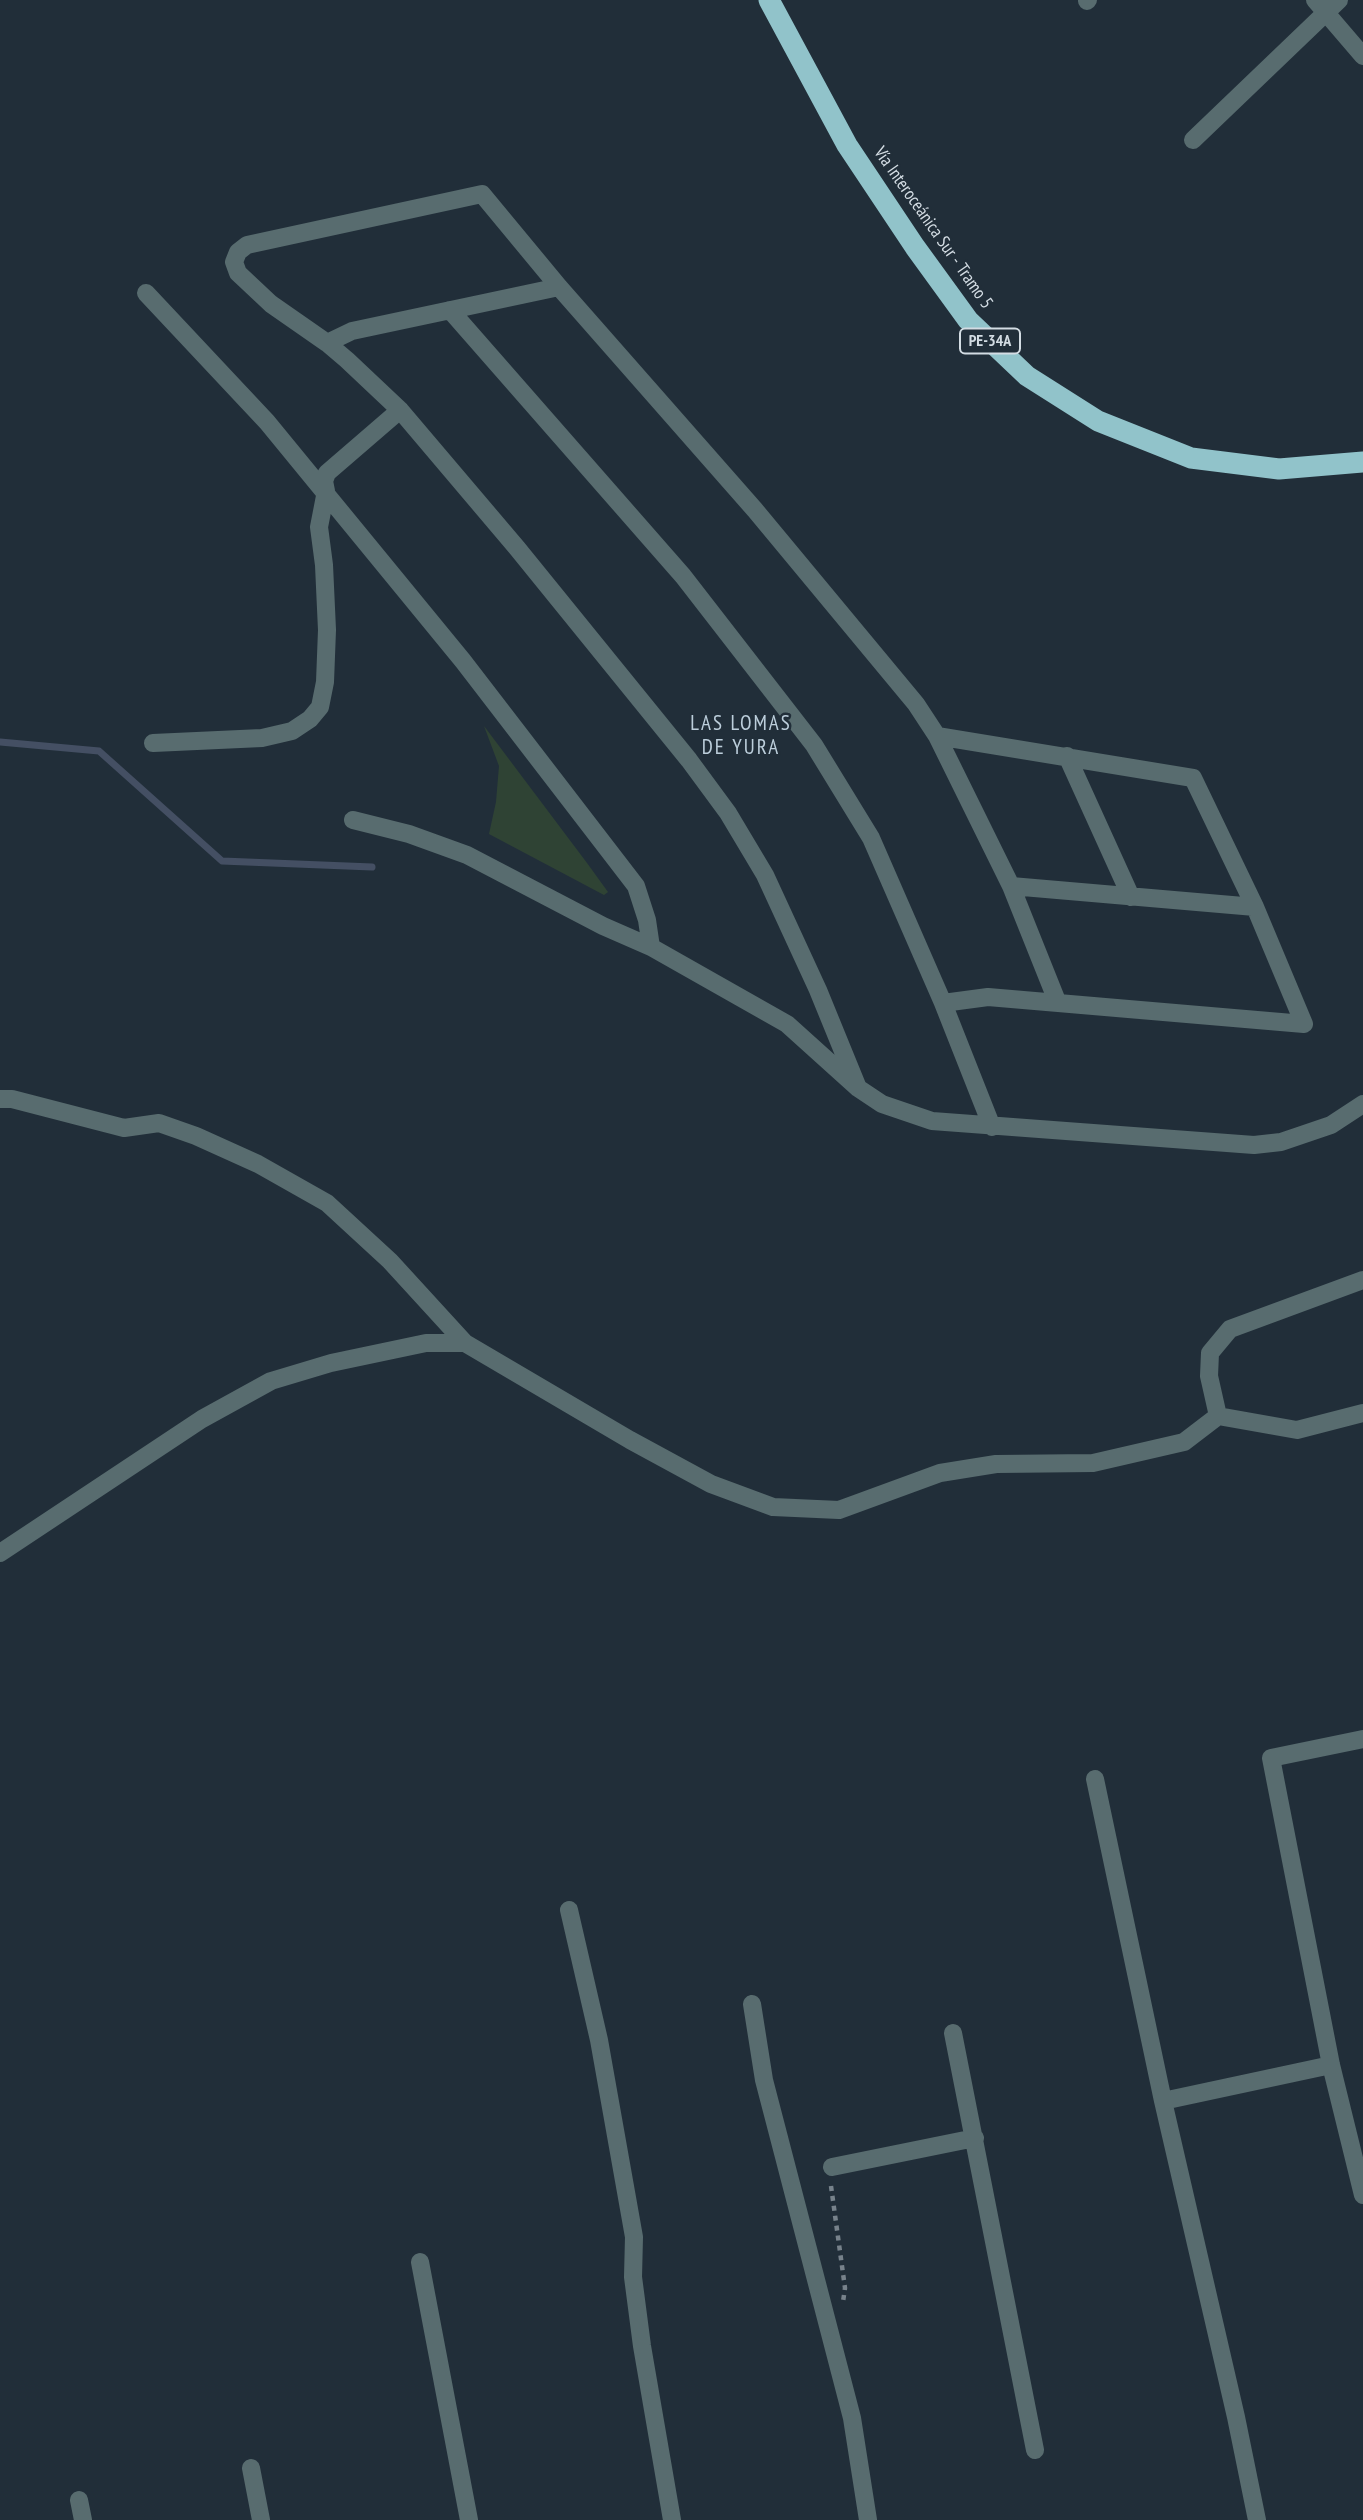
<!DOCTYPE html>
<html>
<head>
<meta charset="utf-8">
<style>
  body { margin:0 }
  canvas { display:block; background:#212e39 }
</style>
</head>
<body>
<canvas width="1363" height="2520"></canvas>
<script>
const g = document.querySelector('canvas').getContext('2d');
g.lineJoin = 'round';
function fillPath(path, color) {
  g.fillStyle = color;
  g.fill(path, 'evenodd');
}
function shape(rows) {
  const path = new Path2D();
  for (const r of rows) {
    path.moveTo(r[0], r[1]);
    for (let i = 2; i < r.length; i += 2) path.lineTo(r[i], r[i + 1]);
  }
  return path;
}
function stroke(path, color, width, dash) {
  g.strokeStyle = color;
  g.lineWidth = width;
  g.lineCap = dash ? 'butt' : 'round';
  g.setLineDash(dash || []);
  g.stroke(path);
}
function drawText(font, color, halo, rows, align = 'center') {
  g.font = font + ' "PT Sans Narrow",sans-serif';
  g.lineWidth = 5;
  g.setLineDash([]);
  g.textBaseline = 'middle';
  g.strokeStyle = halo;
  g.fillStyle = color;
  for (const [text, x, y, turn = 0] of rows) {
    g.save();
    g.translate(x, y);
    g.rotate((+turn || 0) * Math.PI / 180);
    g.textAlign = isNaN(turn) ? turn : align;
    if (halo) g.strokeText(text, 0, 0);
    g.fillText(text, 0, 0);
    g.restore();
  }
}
const green = shape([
  [484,726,587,863,608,892,604,895,489,834,496,802,499,766]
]);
const stream = shape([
  [0,742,99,751,222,861,372,867]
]);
const path = shape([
  [831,2186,845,2288,843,2302]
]);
const minor = shape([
  [1315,0,1363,56],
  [1087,1,1088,0],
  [1193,140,1339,0],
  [146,293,267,422,463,661,636,886,647,920,651,947],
  [450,310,683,576,814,745,871,838,943,1003,992,1127],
  [327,343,352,331,559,287],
  [937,736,1193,778,1255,907,1304,1024,988,997,943,1003],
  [153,743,262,738,292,731,310,719,320,707,325,682,327,630,324,565,319,527,326,491,324,481,327,473,400,410],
  [1067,756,1131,897],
  [353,820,409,834,467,855,603,926,651,947,787,1024,858,1088,882,1104,932,1121,1254,1145,1281,1142,1331,1125,1363,1104],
  [1011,886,1255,907],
  [858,1088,818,990,765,875,728,813,689,760,517,548,400,410,347,360,327,343,271,304,238,273,234,262,238,252,247,245,482,194,559,287,755,510,916,704,937,736,1011,886,1057,1001],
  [0,1099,12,1099,124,1128,159,1123,196,1136,258,1164,327,1203,390,1261,465,1343],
  [1218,1416,1209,1376,1210,1353,1230,1329,1363,1280],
  [0,1553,202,1419,271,1381,331,1363,426,1343,465,1343,630,1440,711,1484,773,1507,839,1510,940,1473,996,1464,1093,1463,1184,1442,1218,1416,1297,1430,1363,1413],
  [1363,1739,1271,1758,1331,2065,1363,2195],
  [1095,1779,1163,2101,1236,2417,1257,2520],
  [569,1910,599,2040,634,2237,633,2277,642,2346,672,2520],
  [752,2004,764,2080,852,2418,868,2520],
  [953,2033,1035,2450],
  [1163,2101,1331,2065],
  [832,2167,975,2138],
  [420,2262,469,2520],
  [251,2468,261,2520],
  [79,2500,83,2520]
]);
const highway = shape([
  [769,0,847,145,915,247,968,320,1027,376,1098,421,1191,458,1279,469,1363,462]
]);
const shields = [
  [990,341,60]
];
const shieldNames = [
  ["PE-34A",990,341]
];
const streetNames = [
  ["Vía Interoceánica Sur - Tramo 5",933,228,55]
];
const quarterNames = [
  ["LAS LOMAS",741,724],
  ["DE YURA",741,748]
];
fillPath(green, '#2f4334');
stroke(stream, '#444f63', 7);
stroke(path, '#77828b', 4.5, [5, 5]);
stroke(minor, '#586c6f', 18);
stroke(highway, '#91c3ca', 21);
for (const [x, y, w] of shields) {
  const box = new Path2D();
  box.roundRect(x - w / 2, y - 12.5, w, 25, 5);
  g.fillStyle = '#212e39';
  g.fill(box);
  stroke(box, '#d3dce3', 2);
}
drawText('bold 16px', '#d3dce3', null, shieldNames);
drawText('18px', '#d3dce3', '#212e39', streetNames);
g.letterSpacing = '2px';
drawText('21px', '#bccedb', '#212e39', quarterNames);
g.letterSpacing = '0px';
</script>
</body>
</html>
